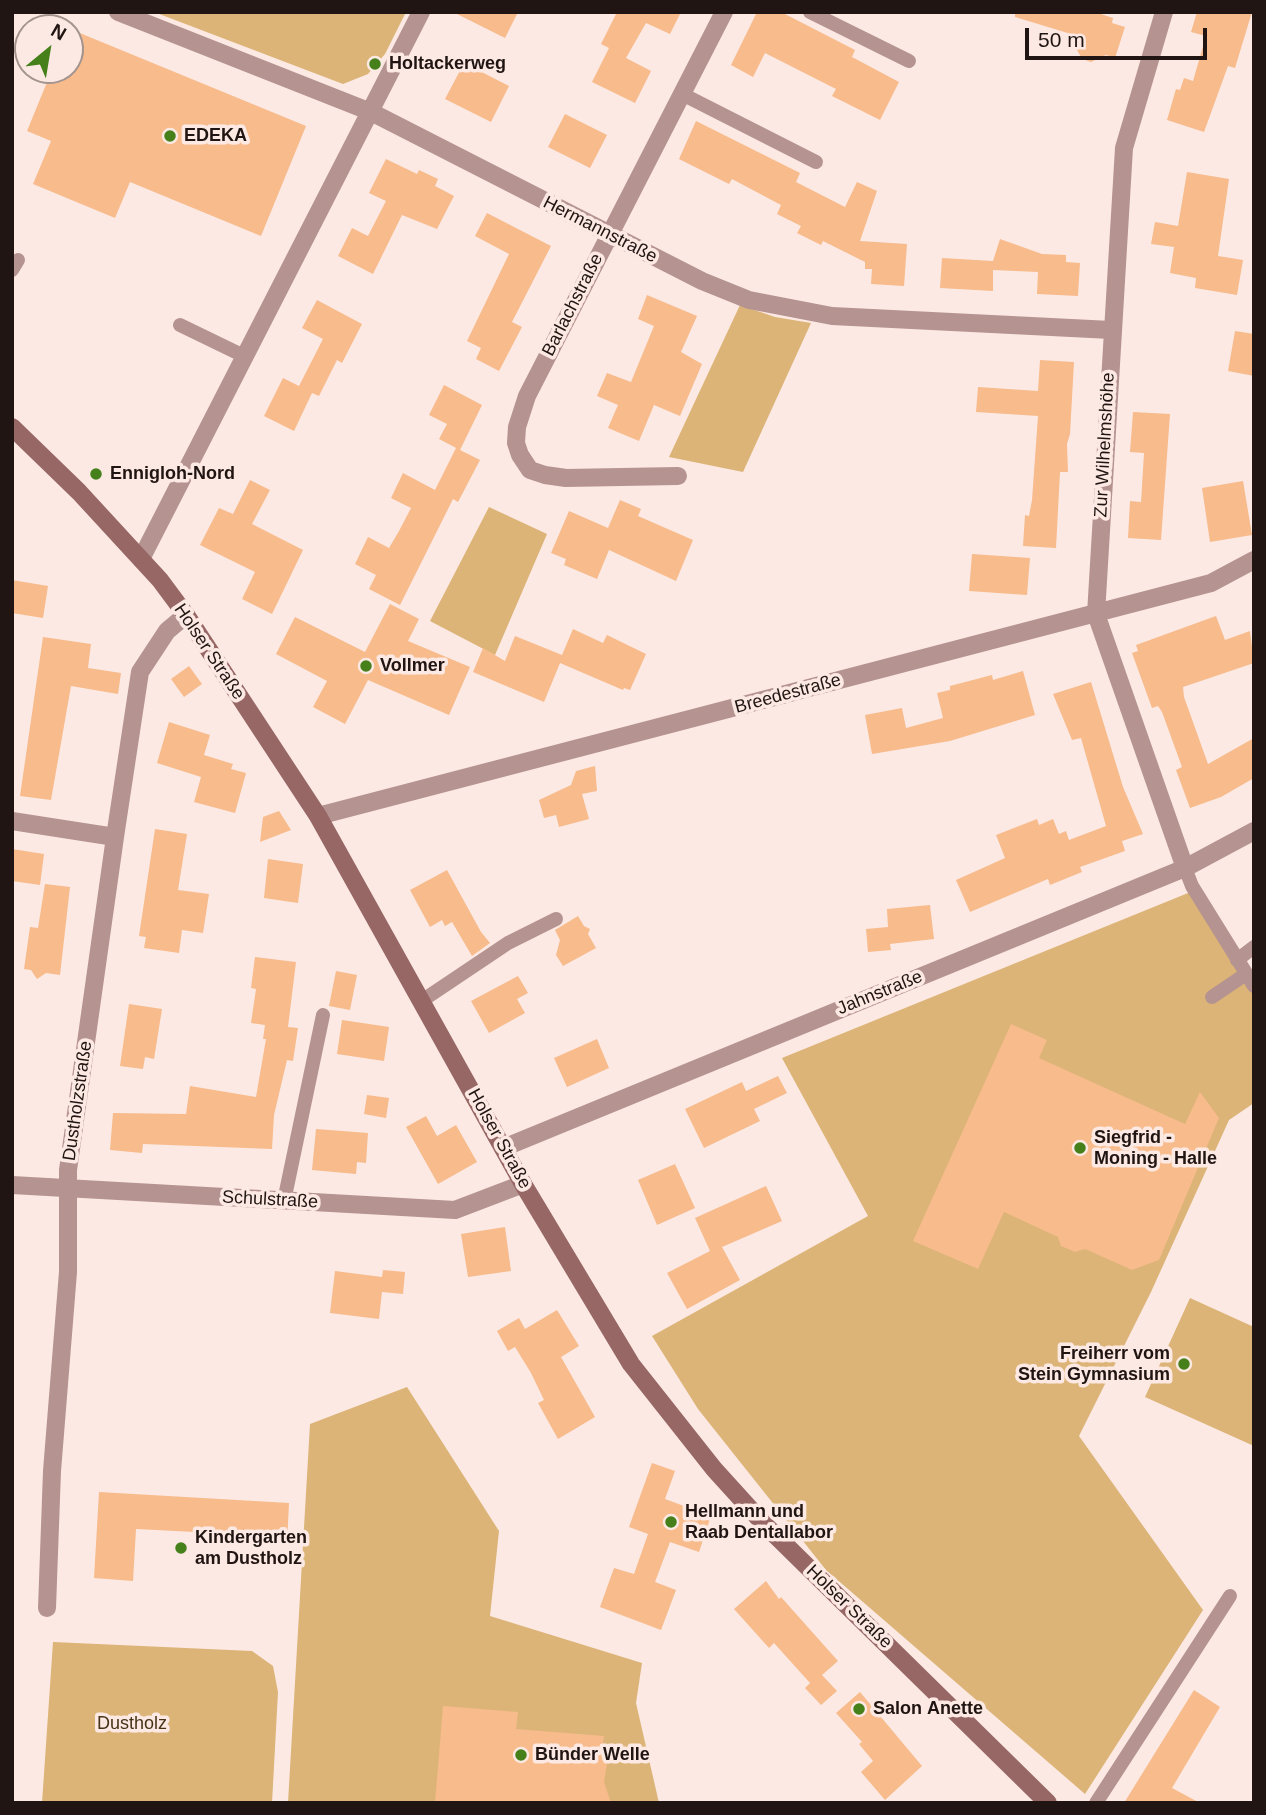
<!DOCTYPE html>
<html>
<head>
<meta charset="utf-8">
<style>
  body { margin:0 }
  #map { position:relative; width:1266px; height:1815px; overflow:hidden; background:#fce9e3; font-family:Arial,sans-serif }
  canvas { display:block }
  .frame { position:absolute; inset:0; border:14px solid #201512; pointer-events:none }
  .north { position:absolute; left:14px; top:14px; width:70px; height:70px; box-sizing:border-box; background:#fce9e3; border:2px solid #a4948f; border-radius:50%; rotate:30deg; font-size:19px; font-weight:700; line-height:28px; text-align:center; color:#201512 }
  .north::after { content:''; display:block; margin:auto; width:24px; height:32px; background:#46801a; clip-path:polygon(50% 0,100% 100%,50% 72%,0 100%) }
  .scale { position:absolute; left:1025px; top:28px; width:182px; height:32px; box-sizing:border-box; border:4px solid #201512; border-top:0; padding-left:9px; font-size:21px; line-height:24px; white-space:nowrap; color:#201512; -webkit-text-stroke:5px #fce9e3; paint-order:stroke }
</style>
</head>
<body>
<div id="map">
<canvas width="1266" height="1815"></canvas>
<div class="frame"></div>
<div class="north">N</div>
<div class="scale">50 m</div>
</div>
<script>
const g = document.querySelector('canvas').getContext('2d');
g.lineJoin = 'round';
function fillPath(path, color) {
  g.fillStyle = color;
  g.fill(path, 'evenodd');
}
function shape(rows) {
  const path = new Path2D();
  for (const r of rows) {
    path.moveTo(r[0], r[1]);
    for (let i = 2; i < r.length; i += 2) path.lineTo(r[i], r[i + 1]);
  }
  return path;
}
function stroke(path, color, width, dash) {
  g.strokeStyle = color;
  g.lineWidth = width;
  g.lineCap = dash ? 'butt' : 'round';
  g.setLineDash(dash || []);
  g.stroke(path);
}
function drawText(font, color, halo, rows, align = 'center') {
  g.font = font + ' Arial,sans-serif';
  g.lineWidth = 7;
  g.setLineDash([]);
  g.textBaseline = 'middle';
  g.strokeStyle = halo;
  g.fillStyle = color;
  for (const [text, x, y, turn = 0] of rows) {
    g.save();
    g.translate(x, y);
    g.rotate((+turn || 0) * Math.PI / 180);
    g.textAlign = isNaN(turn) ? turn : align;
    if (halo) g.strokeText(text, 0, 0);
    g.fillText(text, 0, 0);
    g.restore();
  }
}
const green = shape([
  [154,12,406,12,385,54,368,74,343,84],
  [740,305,775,317,811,323,743,472,669,457],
  [489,507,547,534,495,655,430,621],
  [1193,891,1254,987,1254,1103,1229,1120,1151,1292,1079,1436,1203,1610,1085,1794,826,1570,698,1409,652,1336,868,1216,782,1058],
  [1190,1298,1254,1327,1254,1446,1145,1397],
  [407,1387,499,1531,490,1616,642,1663,636,1703,659,1803,288,1803,310,1424],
  [53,1642,252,1651,273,1666,278,1692,272,1803,42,1803]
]);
const building = shape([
  [453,12,518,12,505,38],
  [617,12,681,12,670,34,646,23,626,58,651,71,635,103,592,82,609,48,601,44],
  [757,12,781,12,855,50,852,57,899,82,880,120,832,96,836,89,765,53,753,77,731,65],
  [1015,12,1095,12,1113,18,1112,23,1125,27,1115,58,1106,55,1091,62,1082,59,1075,46,1068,43,1071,34,1015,17],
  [1197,12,1252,12,1235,68,1228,66,1204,132,1167,120,1176,89,1180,90,1184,78,1193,81,1206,36,1191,32],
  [70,29,306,126,261,236,130,182,115,218,33,184,51,141,27,131,52,70,70,70],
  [464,63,509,86,491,122,445,99],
  [565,114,607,135,590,168,548,147],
  [696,121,800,173,796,182,845,207,857,182,877,191,860,241,907,244,904,286,871,284,872,269,865,269,865,262,823,241,821,245,797,233,801,226,777,214,781,205,732,179,729,184,679,159],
  [386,159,417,174,419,170,438,179,435,186,454,196,437,229,402,215,373,274,338,256,352,228,368,236,386,201,369,193],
  [1187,172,1229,179,1218,256,1243,260,1237,295,1195,288,1196,278,1170,273,1174,247,1151,244,1155,222,1178,226],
  [487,213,551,246,512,322,522,327,499,371,476,359,481,348,467,341,509,254,475,236],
  [1000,239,1042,254,1066,255,1066,262,1080,263,1078,296,1037,294,1038,272,993,270,993,291,940,288,942,258,993,261],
  [647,295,697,316,681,352,702,364,680,416,654,405,639,441,608,428,618,405,597,396,607,373,631,382,654,326,638,319],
  [317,300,362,324,342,363,337,360,319,396,312,393,294,431,264,416,283,378,299,386,323,339,302,328],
  [1235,331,1254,334,1254,376,1228,371],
  [1040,360,1074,362,1070,434,1067,444,1068,472,1060,472,1056,548,1023,546,1025,515,1029,516,1032,500,1038,416,976,412,978,387,1038,391],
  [444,385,482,405,460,450,439,439,447,424,429,415],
  [1133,412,1170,414,1161,540,1128,538,1130,501,1141,502,1144,453,1130,452],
  [456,448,480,460,458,502,453,499,400,605,369,589,376,575,355,564,368,537,389,548,399,531,411,508,391,498,403,473,435,490],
  [250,480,270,490,252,524,303,550,272,614,242,599,255,572,200,545,219,508,233,514],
  [1243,481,1252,535,1210,542,1202,488],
  [620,500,641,509,638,516,693,540,676,581,609,550,597,579,564,565,566,559,551,553,569,511,608,528],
  [972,554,1030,558,1027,595,969,591],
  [12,580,48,586,43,618,12,613],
  [390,604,419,619,408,641,470,667,449,715,368,680,345,724,313,707,327,681,276,654,295,617,365,652],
  [1216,616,1225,640,1250,631,1254,663,1183,687,1184,697,1208,764,1254,738,1254,778,1221,797,1190,808,1176,770,1182,767,1162,712,1158,706,1152,708,1132,653,1138,651,1136,645],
  [573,629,603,643,607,635,646,654,630,690,624,688,623,690,560,663,544,702,473,672,483,648,505,661,515,636,562,655],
  [43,637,91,644,88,668,121,673,118,694,71,686,51,800,20,796],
  [189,666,202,684,184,697,171,679],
  [1023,671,1035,715,950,741,872,754,865,715,902,708,906,728,943,718,937,693,950,690,950,686,992,675,993,680],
  [1091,682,1123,787,1143,834,1122,841,1125,851,1080,867,1082,872,1050,885,1048,879,970,912,956,880,1005,858,996,835,1037,819,1039,825,1053,819,1059,834,1066,831,1069,840,1106,826,1081,738,1072,740,1053,694],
  [169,722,210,735,204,755,233,764,231,769,246,773,235,813,194,802,201,777,157,763],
  [595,766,597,791,582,794,589,819,559,827,556,815,544,818,539,800,571,785,576,771],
  [279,811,291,830,260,842,263,817],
  [155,829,187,834,178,890,209,894,203,933,182,930,179,953,144,948,146,937,139,936],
  [12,849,44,854,40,885,12,881],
  [268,859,303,864,298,903,264,898],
  [447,870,481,932,490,943,472,956,452,922,445,926,442,920,430,927,410,890],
  [45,884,70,887,60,975,46,973,37,979,31,970,24,969,30,927,38,928],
  [930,905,934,939,890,944,891,950,868,952,866,929,888,927,887,909],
  [578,916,584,926,590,929,588,934,596,948,563,966,556,955,560,940,555,930],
  [255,957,296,962,288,1027,298,1028,293,1061,287,1060,274,1115,272,1149,143,1144,142,1153,110,1150,113,1113,186,1114,190,1086,256,1097,266,1039,263,1039,265,1025,251,1023,256,989,251,988],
  [336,971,357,975,350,1010,329,1006],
  [518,976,528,993,517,999,525,1013,489,1033,471,1001],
  [129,1004,162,1009,154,1059,145,1057,143,1069,120,1066],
  [342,1020,389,1027,384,1061,337,1054],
  [1011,1024,1047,1040,1039,1058,1185,1124,1200,1092,1219,1118,1159,1260,1132,1270,1085,1249,1075,1252,1061,1246,1058,1237,1004,1212,978,1269,913,1241],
  [597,1039,609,1068,567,1087,554,1058],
  [778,1076,787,1093,754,1109,760,1121,704,1148,685,1109,742,1082,746,1091],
  [367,1095,389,1098,386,1118,364,1114],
  [426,1116,437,1136,456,1125,477,1162,438,1184,406,1127],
  [316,1129,368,1133,366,1163,357,1162,356,1174,312,1170],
  [675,1164,695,1208,657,1225,638,1180],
  [766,1186,782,1221,722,1247,740,1280,687,1309,667,1273,710,1251,695,1218],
  [505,1227,511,1271,468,1277,461,1234],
  [383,1270,405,1272,403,1294,382,1292,379,1319,330,1313,335,1271,382,1277],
  [557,1310,579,1346,561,1357,595,1417,558,1439,538,1403,544,1400,531,1373,515,1347,508,1351,497,1331,519,1318,525,1329],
  [652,1463,675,1471,665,1499,711,1516,699,1552,670,1542,655,1582,676,1590,661,1630,600,1607,614,1568,634,1574,648,1534,629,1527],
  [99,1492,289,1503,287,1544,233,1541,234,1534,136,1529,133,1581,94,1578],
  [766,1581,779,1599,781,1597,838,1661,822,1675,837,1691,821,1705,805,1688,810,1683,774,1643,769,1648,734,1609],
  [1194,1690,1220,1707,1172,1788,1200,1803,1124,1803],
  [860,1692,922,1766,885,1800,861,1772,873,1761,859,1744,862,1742,836,1713],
  [443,1706,518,1712,516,1729,604,1736,602,1751,609,1752,604,1782,611,1803,435,1803]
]);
const service = shape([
  [810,12,909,61],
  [682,94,816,162],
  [12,270,18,260],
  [180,325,246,357],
  [1185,868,1192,886,1254,986],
  [1237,960,1254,947],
  [1212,997,1246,974],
  [423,1000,508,943,556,919],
  [284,1201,323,1015],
  [1096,1803,1230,1596]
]);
const minor = shape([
  [118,12,371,112,702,281,749,300,832,316,1111,330],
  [1164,12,1124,148,1096,614,1185,868],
  [678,476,566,478,545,475,530,470,520,455,516,443,517,427,527,396,724,12],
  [141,559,421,12],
  [318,816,1211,583,1254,560],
  [12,821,115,837],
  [503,1148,1185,868,1254,831],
  [12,1185,455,1210,523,1184],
  [47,1608,52,1471,68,1272,68,1170,115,837,140,672,167,631,186,615]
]);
const secondary = shape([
  [12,427,79,492,160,580,186,615,318,816,523,1184,631,1364,714,1469,763,1523,1048,1803]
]);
const markers = [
  [375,64,7,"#46801a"],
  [170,136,7,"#46801a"],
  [96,474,7,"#46801a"],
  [366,666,7,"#46801a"],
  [1080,1148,7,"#46801a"],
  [1184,1364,7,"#46801a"],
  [671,1522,7,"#46801a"],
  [181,1548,7,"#46801a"],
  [859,1709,7,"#46801a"],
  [521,1755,7,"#46801a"]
];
const poiNames = [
  ["Holtackerweg",389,64],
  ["EDEKA",184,136],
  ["Ennigloh-Nord",110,474],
  ["Vollmer",380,666],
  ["Siegfrid -",1094,1138],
  ["Moning - Halle",1094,1159],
  ["Freiherr vom",1170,1354,"right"],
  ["Stein Gymnasium",1170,1375,"right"],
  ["Hellmann und",685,1512],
  ["Raab Dentallabor",685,1533],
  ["Kindergarten",195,1538],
  ["am Dustholz",195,1559],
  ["Salon Anette",873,1709],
  ["Bünder Welle",535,1755]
];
const streetNames = [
  ["Hermannstraße",600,230,27],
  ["Barlachstraße",573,305,-63],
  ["Zur Wilhelmshöhe",1105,445,-87],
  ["Holser Straße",209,652,56],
  ["Breedestraße",788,694,-15],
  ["Jahnstraße",880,993,-22],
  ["Dustholzstraße",78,1101,-82],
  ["Holser Straße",499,1139,61],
  ["Schulstraße",270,1200,3],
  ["Holser Straße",849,1607,44]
];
const parkNames = [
  ["Dustholz",132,1724]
];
fillPath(green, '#dcb477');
fillPath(building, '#f7bb8c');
stroke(service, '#b59391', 14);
stroke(minor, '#b59391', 18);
stroke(secondary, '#976765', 18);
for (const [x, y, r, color] of markers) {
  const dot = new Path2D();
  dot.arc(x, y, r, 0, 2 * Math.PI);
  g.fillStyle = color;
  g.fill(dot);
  stroke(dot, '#fce9e3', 2.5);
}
drawText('bold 18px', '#201512', '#fce9e3', poiNames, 'left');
drawText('18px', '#201512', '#fce9e3', streetNames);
drawText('18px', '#463418', '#fce9e3', parkNames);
</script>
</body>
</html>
